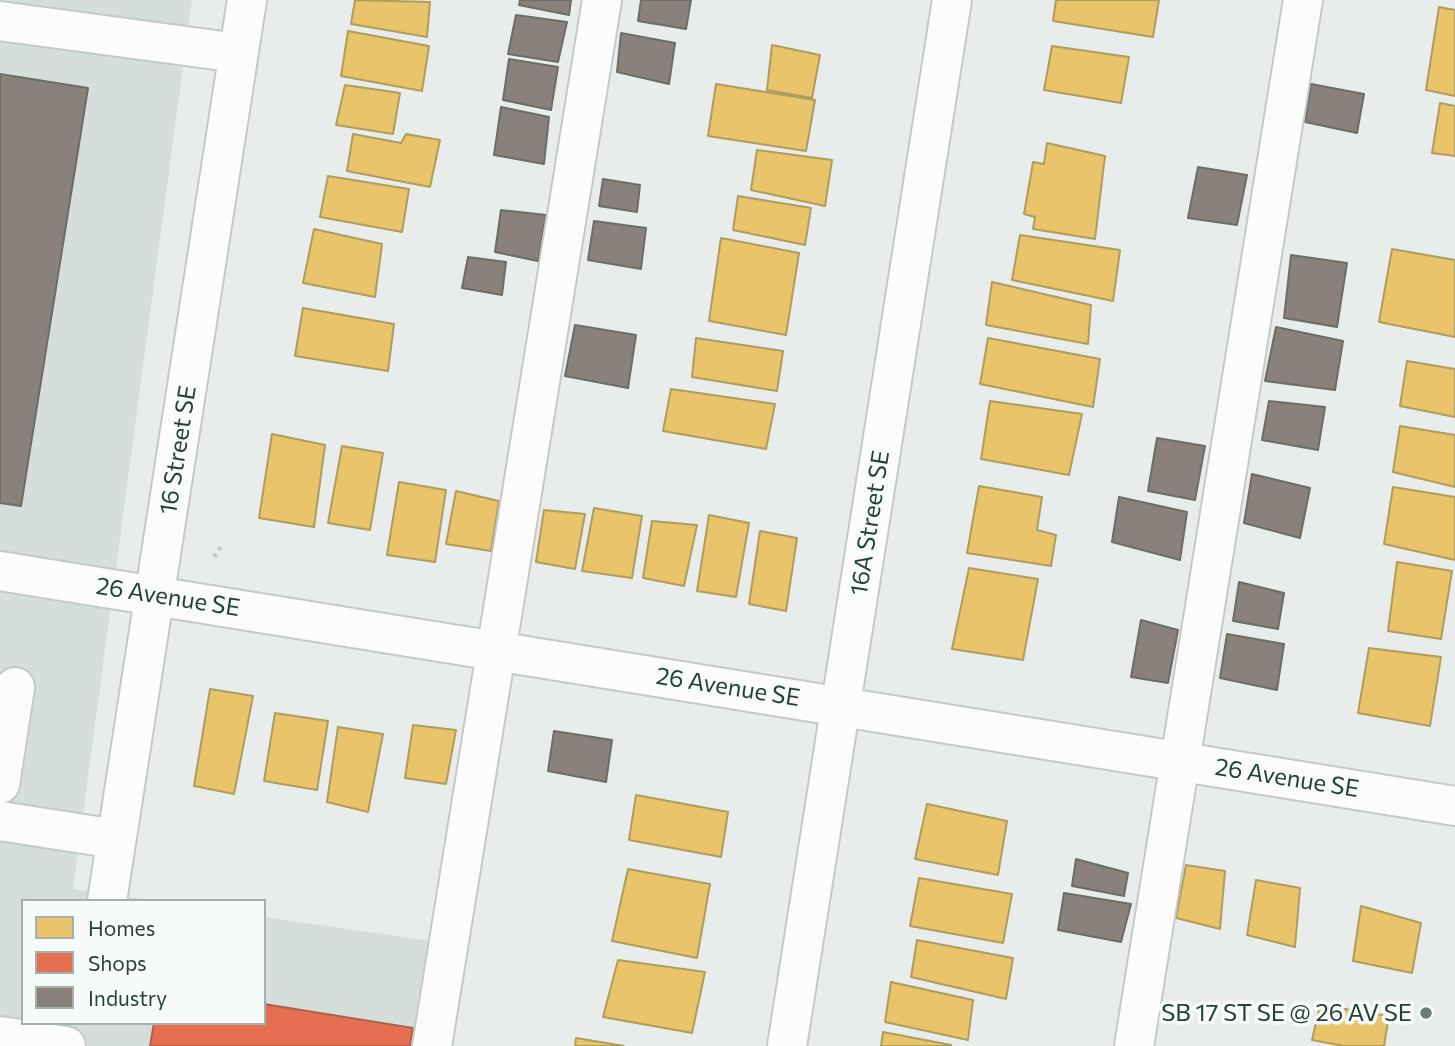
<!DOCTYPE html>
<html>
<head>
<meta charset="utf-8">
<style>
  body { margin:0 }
  #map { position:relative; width:1455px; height:1046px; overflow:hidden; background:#e8edeb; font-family:Commissioner,sans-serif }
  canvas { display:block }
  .legend { position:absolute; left:21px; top:899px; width:245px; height:126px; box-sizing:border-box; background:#f7fbf9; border:2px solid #a3b1ad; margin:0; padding:9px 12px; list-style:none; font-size:21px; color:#24423a }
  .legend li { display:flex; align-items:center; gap:14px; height:35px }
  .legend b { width:35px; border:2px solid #a3b1ad }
</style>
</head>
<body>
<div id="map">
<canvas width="1455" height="1046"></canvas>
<ul class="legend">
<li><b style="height:19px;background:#e9c46a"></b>Homes</li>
<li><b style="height:19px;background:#e76f51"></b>Shops</li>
<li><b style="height:19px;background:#8a817c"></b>Industry</li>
</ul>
</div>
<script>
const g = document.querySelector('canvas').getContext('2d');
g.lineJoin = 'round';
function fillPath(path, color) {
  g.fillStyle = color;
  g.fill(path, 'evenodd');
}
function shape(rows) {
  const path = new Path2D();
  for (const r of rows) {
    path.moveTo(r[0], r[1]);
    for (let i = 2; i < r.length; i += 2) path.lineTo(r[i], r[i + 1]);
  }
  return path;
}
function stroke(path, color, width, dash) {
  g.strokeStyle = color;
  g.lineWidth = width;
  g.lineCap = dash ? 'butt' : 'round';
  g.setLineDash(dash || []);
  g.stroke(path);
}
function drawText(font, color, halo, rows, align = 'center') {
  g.font = font + ' Commissioner,sans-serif';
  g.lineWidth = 7;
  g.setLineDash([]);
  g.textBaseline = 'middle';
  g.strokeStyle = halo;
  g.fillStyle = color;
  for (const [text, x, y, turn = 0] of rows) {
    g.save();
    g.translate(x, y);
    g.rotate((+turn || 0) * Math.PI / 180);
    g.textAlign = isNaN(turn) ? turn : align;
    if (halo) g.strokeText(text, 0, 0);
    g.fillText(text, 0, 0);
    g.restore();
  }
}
const built = shape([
  [0,0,192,0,73,889,154,901,23,901,23,1023,264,1023,264,917,444,943,426,1046,0,1046]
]);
const homes = shape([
  [355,0,430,2,427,37,351,24,355,0],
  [1056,0,1159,0,1153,37,1053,21,1056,0],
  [1439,7,1455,10,1455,96,1426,90,1439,7],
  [348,31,429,46,422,91,341,76,348,31],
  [772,45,820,55,812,98,767,90,772,45],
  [1052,46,1129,57,1121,103,1044,90,1052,46],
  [716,84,815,100,806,151,708,136,716,84],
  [345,85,400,93,393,134,336,125,345,85],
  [1440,103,1455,106,1455,156,1432,153,1440,103],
  [353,134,401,143,406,134,440,140,430,187,347,171,353,134],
  [1047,143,1105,156,1095,239,1033,229,1035,217,1024,214,1033,162,1044,164,1047,143],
  [757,150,832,160,825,206,751,190,757,150],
  [328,176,409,189,402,232,320,217,328,176],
  [738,196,811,208,805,245,733,230,738,196],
  [314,229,382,244,375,297,303,283,314,229],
  [1020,235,1120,250,1113,301,1012,280,1020,235],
  [721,238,799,253,786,335,709,321,721,238],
  [1392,249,1455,260,1455,337,1379,322,1392,249],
  [992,282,1091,305,1088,344,986,325,992,282],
  [303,308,394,324,388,371,295,356,303,308],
  [696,338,783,351,777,391,692,377,696,338],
  [988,338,1100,359,1093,407,980,384,988,338],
  [1407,361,1455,369,1455,417,1400,406,1407,361],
  [671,389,775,404,766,449,663,431,671,389],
  [990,401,1082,414,1069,475,981,459,990,401],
  [1400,426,1455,435,1455,487,1393,472,1400,426],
  [272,434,325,445,314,527,259,518,272,434],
  [342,446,383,453,370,530,328,523,342,446],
  [399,482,446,490,435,562,387,555,399,482],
  [979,486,1042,497,1037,530,1056,535,1051,566,967,553,979,486],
  [1393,487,1455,497,1455,560,1384,544,1393,487],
  [456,491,499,501,491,551,446,544,456,491],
  [594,508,642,516,632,578,582,571,594,508],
  [544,510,585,514,575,569,536,562,544,510],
  [709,515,749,523,736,597,697,591,709,515],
  [652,521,697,525,684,586,643,578,652,521],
  [760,531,797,538,786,611,749,604,760,531],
  [1397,562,1452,571,1441,639,1388,631,1397,562],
  [969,568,1038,579,1023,660,952,649,969,568],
  [1369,648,1441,657,1430,726,1358,713,1369,648],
  [210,689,253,696,234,794,194,786,210,689],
  [275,713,328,721,317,790,264,781,275,713],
  [413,725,456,730,446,784,405,778,413,725],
  [338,727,383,734,368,812,327,802,338,727],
  [636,795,728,812,721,857,629,840,636,795],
  [927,804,1007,821,998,875,915,859,927,804],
  [1186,865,1225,871,1220,929,1176,918,1186,865],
  [628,869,710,884,697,958,612,941,628,869],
  [919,878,1012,894,1003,943,910,926,919,878],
  [1256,880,1300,888,1295,947,1247,935,1256,880],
  [1361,906,1421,923,1412,973,1353,961,1361,906],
  [917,940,1013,958,1006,999,911,977,917,940],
  [618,960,705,972,692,1033,603,1017,618,960],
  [891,982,973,1000,968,1040,885,1022,891,982],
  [1320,1005,1389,1016,1384,1046,1344,1046,1312,1040,1320,1005],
  [883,1032,951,1045,951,1046,881,1046,883,1032],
  [576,1038,624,1046,575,1046,576,1038]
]);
const shops = shape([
  [264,1004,413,1028,410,1046,150,1046,154,1023,264,1023,264,1004]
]);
const industry = shape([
  [520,0,571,0,569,15,519,5,520,0],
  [641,0,691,0,686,29,638,21,641,0],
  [516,15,567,22,558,62,508,54,516,15],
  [621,33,675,43,669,84,617,72,621,33],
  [509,59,558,67,551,110,503,100,509,59],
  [0,74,88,88,21,506,0,503,0,74],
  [1311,84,1364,94,1357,133,1305,122,1311,84],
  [501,107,549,117,544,164,494,155,501,107],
  [1198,167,1247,175,1237,225,1188,218,1198,167],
  [603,179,640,185,637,212,599,206,603,179],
  [501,210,546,215,538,261,495,252,501,210],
  [594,221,646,228,641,269,588,260,594,221],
  [1291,255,1347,263,1337,327,1284,318,1291,255],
  [468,257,506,262,502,295,462,288,468,257],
  [575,325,636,335,628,388,565,376,575,325],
  [1276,327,1343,341,1335,390,1265,381,1276,327],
  [1269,401,1325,407,1318,450,1262,440,1269,401],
  [1157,438,1205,446,1195,500,1148,491,1157,438],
  [1252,474,1310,488,1300,538,1244,523,1252,474],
  [1119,497,1187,512,1180,560,1112,542,1119,497],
  [1239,582,1284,593,1278,629,1233,621,1239,582],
  [1141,620,1178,630,1168,683,1131,677,1141,620],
  [1227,634,1284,644,1277,690,1220,678,1227,634],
  [554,731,612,740,606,782,548,771,554,731],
  [1076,859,1128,873,1124,896,1072,886,1076,859],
  [1064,893,1131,904,1121,942,1058,930,1064,893]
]);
const path = shape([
  [214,557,222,545]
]);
const minor = shape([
  [0,21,238,53],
  [0,571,1455,806],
  [0,784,15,687],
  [0,821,116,839],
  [107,901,247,0],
  [0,1036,66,1046],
  [432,1046,602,0],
  [787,1046,952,0],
  [1134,1046,1303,0]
]);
const markers = [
  [1426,1013,7,"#697e78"]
];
const streetNames = [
  ["16 Street SE",178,450,-81],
  ["16A Street SE",870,523,-81],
  ["26 Avenue SE",168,597,9],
  ["26 Avenue SE",728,687,9],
  ["26 Avenue SE",1287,778,9]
];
const poiNames = [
  ["SB 17 ST SE @ 26 AV SE",1412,1013]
];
fillPath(built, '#d6dedb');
fillPath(homes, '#e9c46a');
stroke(homes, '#ae9d5c', 2);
fillPath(shops, '#e76f51');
stroke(shops, '#ac624a', 2);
fillPath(industry, '#8a817c');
stroke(industry, '#6b6e68', 2);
stroke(minor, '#c5cac8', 42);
stroke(path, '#c3ccca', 4.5, [3.5, 5]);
stroke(minor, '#fcfcfc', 38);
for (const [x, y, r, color] of markers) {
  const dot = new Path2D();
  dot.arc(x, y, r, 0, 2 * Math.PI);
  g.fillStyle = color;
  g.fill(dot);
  stroke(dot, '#f7fbf9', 2.5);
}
drawText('24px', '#24423a', '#f7fbf9', streetNames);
drawText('24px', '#24423a', '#f7fbf9', poiNames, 'right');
</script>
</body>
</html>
